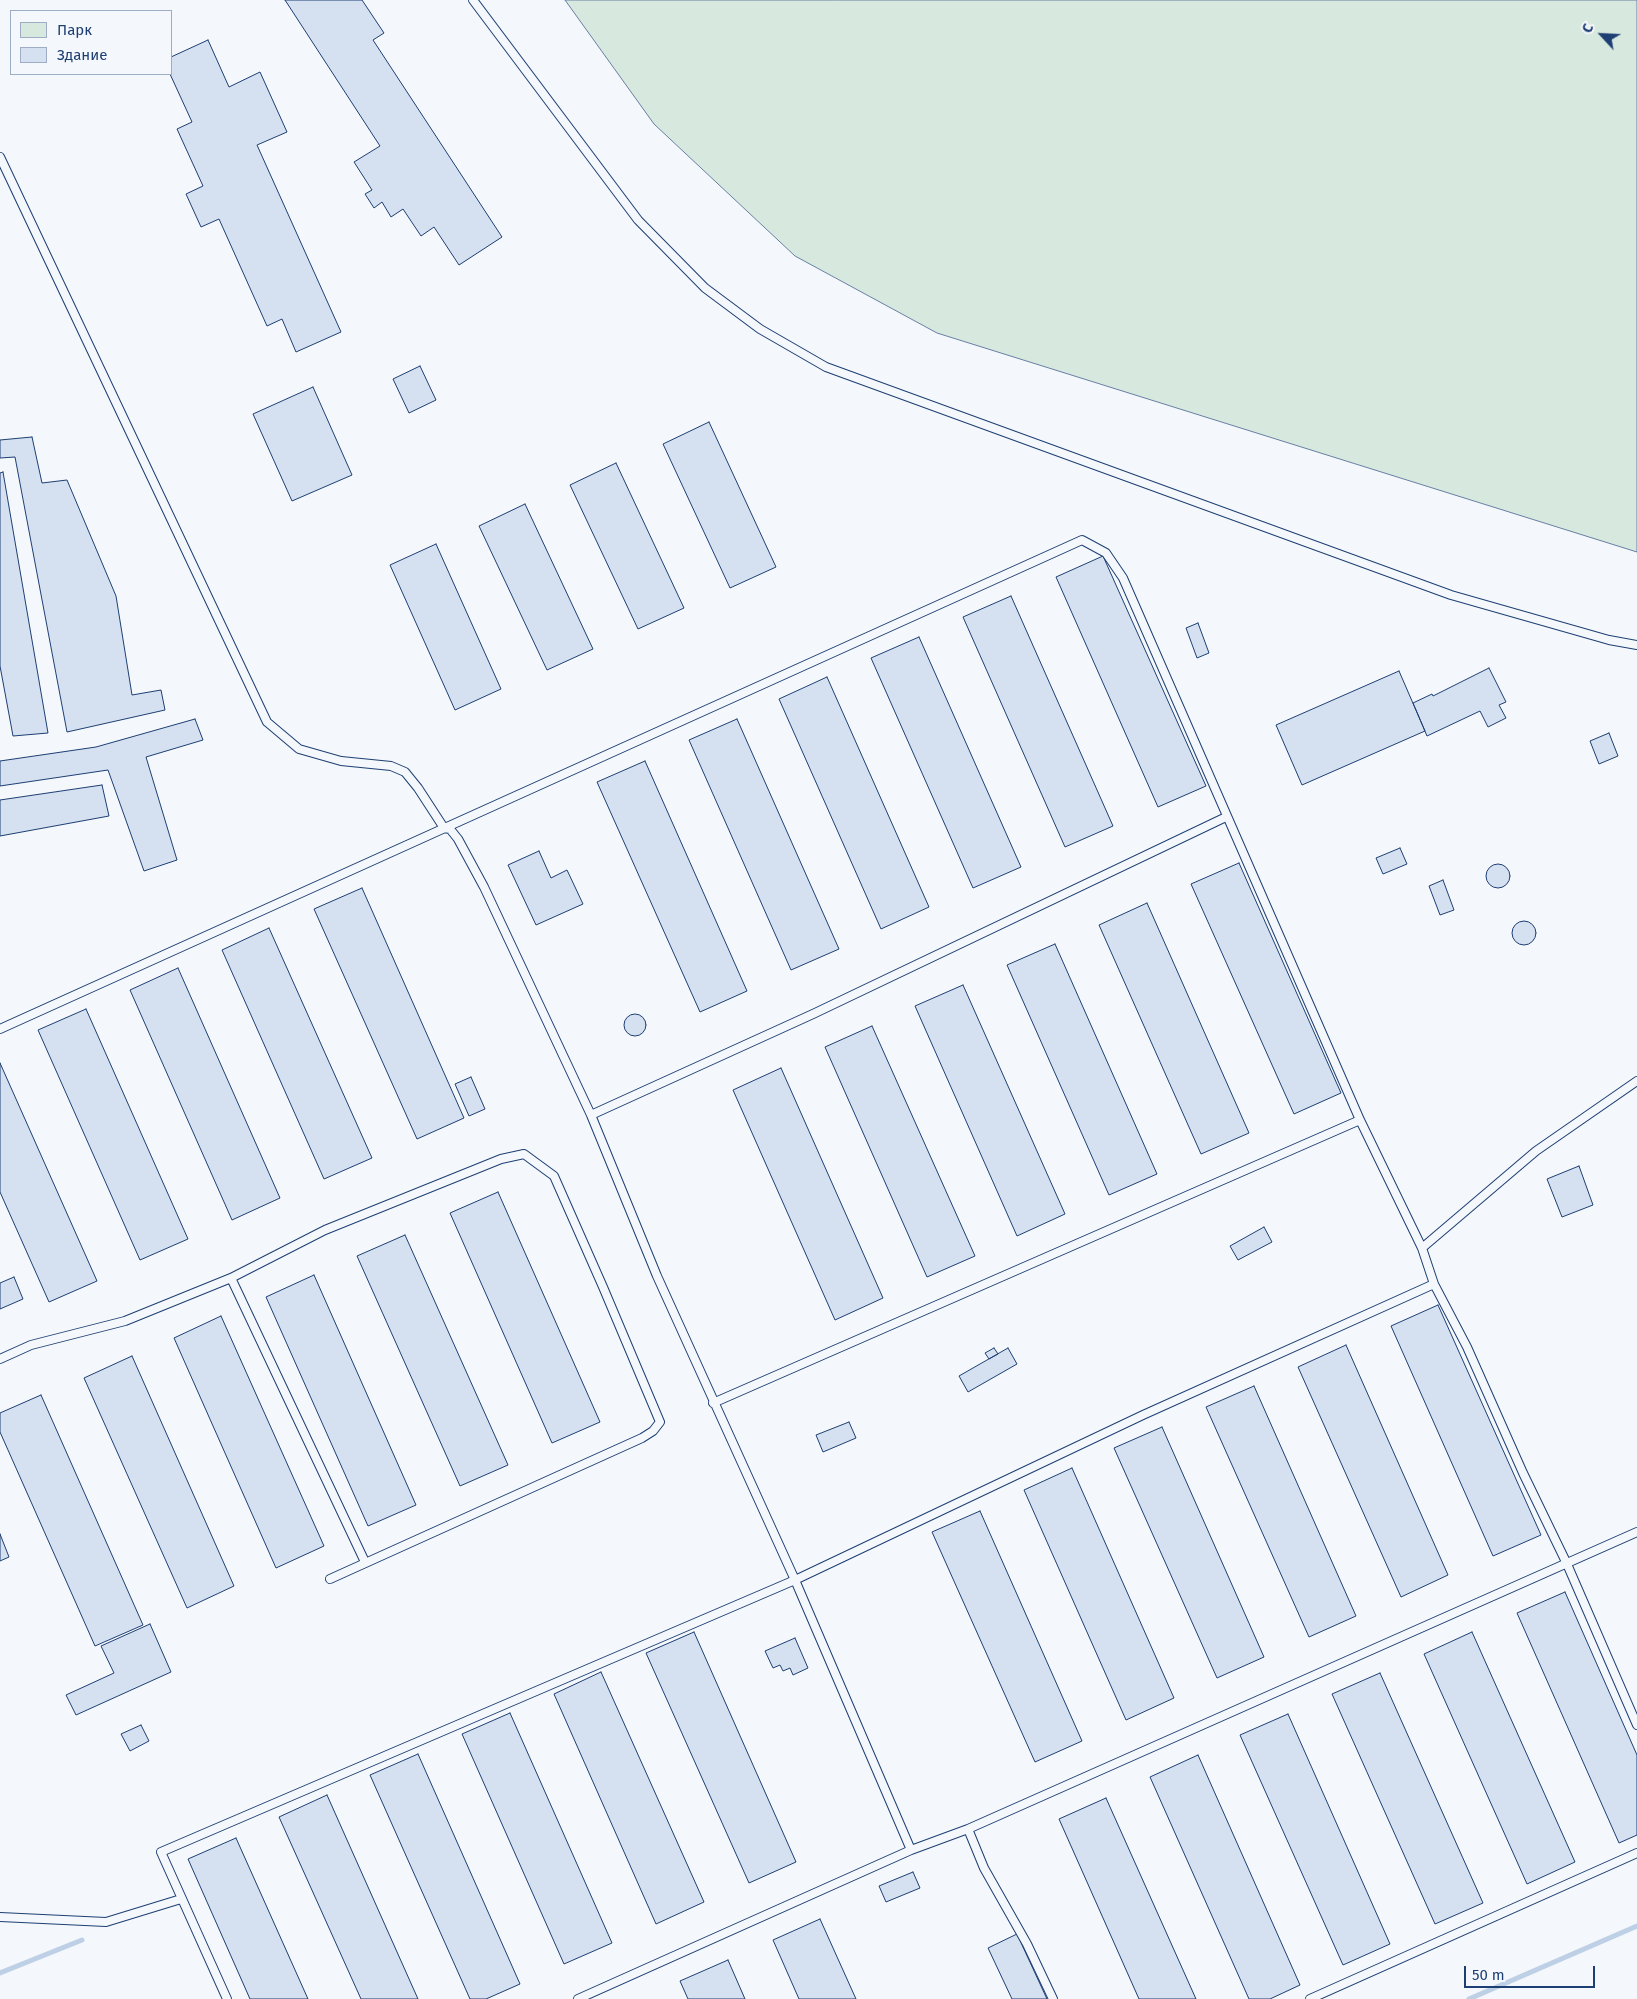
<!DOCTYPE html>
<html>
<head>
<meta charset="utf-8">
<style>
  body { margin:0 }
  #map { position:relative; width:1637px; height:1999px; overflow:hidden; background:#f4f7fb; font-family:"Fira Sans",sans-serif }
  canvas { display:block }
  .legend { position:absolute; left:10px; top:10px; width:162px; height:65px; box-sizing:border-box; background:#f4f7fb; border:1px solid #9eadc5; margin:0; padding:6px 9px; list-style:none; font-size:15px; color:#1d3f73 }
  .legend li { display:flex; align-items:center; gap:10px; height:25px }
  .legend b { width:25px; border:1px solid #9eadc5 }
  .north { position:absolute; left:1577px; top:10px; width:50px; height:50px; -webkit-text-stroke:4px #f4f7fb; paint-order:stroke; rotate:295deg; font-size:14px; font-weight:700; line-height:20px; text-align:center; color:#1d3f73 }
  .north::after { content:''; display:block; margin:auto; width:18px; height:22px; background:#1d3f73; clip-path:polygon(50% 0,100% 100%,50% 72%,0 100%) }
  .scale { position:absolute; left:1464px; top:1966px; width:131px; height:22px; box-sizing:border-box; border:2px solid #1d3f73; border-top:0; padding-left:6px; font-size:15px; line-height:18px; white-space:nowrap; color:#1d3f73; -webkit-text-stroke:4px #f4f7fb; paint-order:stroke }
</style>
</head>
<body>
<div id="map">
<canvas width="1637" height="1999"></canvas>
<ul class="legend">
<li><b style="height:14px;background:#d7e8df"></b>Парк</li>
<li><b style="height:14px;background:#d5e0f0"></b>Здание</li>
</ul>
<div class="north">С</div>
<div class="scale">50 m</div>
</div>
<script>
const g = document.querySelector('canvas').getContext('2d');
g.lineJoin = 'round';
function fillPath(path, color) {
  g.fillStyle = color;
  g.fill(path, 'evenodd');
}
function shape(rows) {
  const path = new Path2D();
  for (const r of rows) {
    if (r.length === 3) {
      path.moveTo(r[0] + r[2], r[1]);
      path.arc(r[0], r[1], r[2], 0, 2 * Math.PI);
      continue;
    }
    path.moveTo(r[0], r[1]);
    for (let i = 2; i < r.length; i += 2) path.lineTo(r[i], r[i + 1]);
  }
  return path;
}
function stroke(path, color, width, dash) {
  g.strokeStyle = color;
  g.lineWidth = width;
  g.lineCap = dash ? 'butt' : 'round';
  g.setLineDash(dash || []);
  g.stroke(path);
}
const green = shape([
  [565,0,1637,0,1637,552,937,333,795,256,654,124,565,0]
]);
const stream = shape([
  [0,1973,82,1940],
  [1469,1999,1637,1926]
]);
const building = shape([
  [285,0,362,0,384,33,373,40,502,237,459,265,434,227,421,236,403,209,391,217,382,202,374,208,365,194,372,190,354,162,380,146,285,0],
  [208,40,229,87,260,72,287,132,257,145,341,332,296,352,282,319,267,326,219,219,201,227,186,194,203,186,177,129,192,122,170,74,171,57,208,40],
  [420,366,436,400,409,413,393,379,420,366],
  [313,387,352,475,292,501,253,414,313,387],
  [709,422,776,567,730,588,663,444,709,422],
  [32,437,42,483,67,480,116,596,132,695,161,690,165,710,67,732,15,457,0,458,0,440,32,437],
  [616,463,684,608,638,629,570,485,616,463],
  [3,472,48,733,13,736,0,666,0,473,3,472],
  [525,504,593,649,547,670,479,526,525,504],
  [436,544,501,689,455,710,390,565,436,544],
  [1103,556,1206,786,1158,807,1056,577,1103,556],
  [1011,596,1113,826,1065,847,963,617,1011,596],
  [1198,623,1209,653,1197,658,1186,628,1198,623],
  [919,637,1021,867,973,888,871,658,919,637],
  [1489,668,1506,702,1499,705,1506,718,1488,727,1480,711,1427,736,1413,703,1432,694,1433,696,1489,668],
  [1399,671,1425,731,1302,785,1276,725,1399,671],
  [827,677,929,907,881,929,779,699,827,677],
  [195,719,203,740,146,757,177,860,144,871,108,770,0,786,0,761,96,747,195,719],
  [737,719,839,949,791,970,689,740,737,719],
  [1609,733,1618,756,1599,764,1590,741,1609,733],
  [645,761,747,991,700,1012,597,782,645,761],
  [102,785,109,816,0,836,0,800,102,785],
  [1400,848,1407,864,1383,874,1376,858,1400,848],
  [539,851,551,878,567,870,583,904,536,925,508,865,539,851],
  [1239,863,1341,1093,1294,1114,1191,884,1239,863],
  [1498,876,12],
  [1443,880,1454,910,1440,915,1429,886,1443,880],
  [362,888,464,1118,417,1139,314,909,362,888],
  [1147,903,1249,1133,1201,1154,1099,925,1147,903],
  [1524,933,12],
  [269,928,372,1158,324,1179,222,950,269,928],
  [1055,944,1157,1174,1109,1195,1007,965,1055,944],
  [178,968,280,1198,232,1220,130,990,178,968],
  [963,985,1065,1214,1017,1236,915,1006,963,985],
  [86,1009,188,1239,140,1260,38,1030,86,1009],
  [635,1025,11],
  [872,1026,975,1256,927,1277,825,1047,872,1026],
  [0,1063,97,1281,49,1302,0,1192,0,1063],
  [781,1068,883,1298,835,1320,733,1090,781,1068],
  [471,1077,485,1109,469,1116,455,1084,471,1077],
  [1579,1166,1593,1205,1562,1217,1547,1179,1579,1166],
  [498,1192,600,1422,552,1443,450,1213,498,1192],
  [1264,1227,1272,1242,1238,1260,1230,1246,1264,1227],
  [405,1235,508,1465,460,1486,357,1256,405,1235],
  [314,1275,416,1505,368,1526,266,1297,314,1275],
  [14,1277,23,1299,0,1309,0,1283,14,1277],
  [1438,1305,1541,1535,1493,1556,1391,1326,1438,1305],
  [221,1316,324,1546,276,1568,174,1338,221,1316],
  [1346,1345,1448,1575,1401,1597,1298,1367,1346,1345],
  [994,1348,998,1354,989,1359,985,1353,994,1348],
  [1008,1348,1017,1364,968,1392,959,1376,1008,1348],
  [132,1356,234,1586,187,1608,84,1378,132,1356],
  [1254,1386,1356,1616,1309,1637,1206,1407,1254,1386],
  [41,1395,143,1625,95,1646,0,1432,0,1413,41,1395],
  [849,1422,856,1438,823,1452,816,1435,849,1422],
  [1162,1427,1264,1657,1217,1678,1114,1448,1162,1427],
  [1072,1468,1174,1698,1126,1720,1024,1490,1072,1468],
  [980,1511,1082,1741,1035,1762,932,1532,980,1511],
  [0,1534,9,1557,0,1561,0,1534],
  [1565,1592,1637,1755,1637,1835,1619,1843,1517,1613,1565,1592],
  [150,1624,171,1672,76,1715,66,1695,114,1673,101,1646,150,1624],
  [694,1632,796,1862,749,1883,646,1653,694,1632],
  [1472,1632,1575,1862,1527,1884,1424,1654,1472,1632],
  [795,1638,808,1668,793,1675,790,1668,783,1671,780,1665,773,1668,765,1651,795,1638],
  [601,1672,704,1902,656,1924,554,1694,601,1672],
  [1380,1673,1483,1903,1435,1924,1332,1694,1380,1673],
  [510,1713,612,1943,564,1964,462,1734,510,1713],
  [1288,1714,1390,1944,1343,1965,1240,1735,1288,1714],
  [141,1725,149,1741,130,1751,121,1734,141,1725],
  [418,1754,520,1984,486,1999,470,1999,370,1775,418,1754],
  [1198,1755,1300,1985,1270,1999,1249,1999,1150,1777,1198,1755],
  [327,1795,418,1999,361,1999,279,1817,327,1795],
  [1106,1798,1196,1999,1139,1999,1059,1819,1106,1798],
  [236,1838,308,1999,250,1999,188,1859,236,1838],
  [913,1872,920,1888,886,1902,879,1886,913,1872],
  [820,1919,856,1999,799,1999,773,1940,820,1919],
  [1017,1934,1047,1999,1012,1999,988,1948,1017,1934],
  [728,1960,745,1999,688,1999,680,1981,728,1960]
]);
const service = shape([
  [473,0,638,220,705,288,760,329,826,367,1451,595,1609,640,1637,645],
  [0,157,267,722,299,749,341,761,391,766,405,772,418,788,444,828,450,829,458,839,484,887,591,1115,657,1276,795,1580,1143,1415,1434,1284],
  [0,1029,1082,540,1106,553,1123,578,1360,1120,1422,1248,1434,1284,1467,1347,1523,1473,1567,1564,1637,1725],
  [591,1115,813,1014,1226,817],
  [1422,1248,1536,1151,1637,1081],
  [231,1278,365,1562],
  [0,1359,31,1345,125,1321,231,1278,325,1230,501,1159,524,1154,554,1176,603,1287,660,1422,653,1431,642,1438,330,1579],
  [713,1403,1360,1120],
  [968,1829,984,1868,1027,1944,1053,1999],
  [911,1850,968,1829,1637,1532],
  [0,1917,106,1922,181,1899],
  [227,1999,161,1852,795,1580,911,1850,578,1999],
  [1310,1999,1637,1853]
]);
fillPath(green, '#d7e8df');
stroke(green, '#687fa3', 1);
stroke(stream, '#bed0e5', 5);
fillPath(building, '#d5e0f0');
stroke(building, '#1d3f73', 1);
stroke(service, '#1d3f73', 10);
stroke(service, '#f4f7fb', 8);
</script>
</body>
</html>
